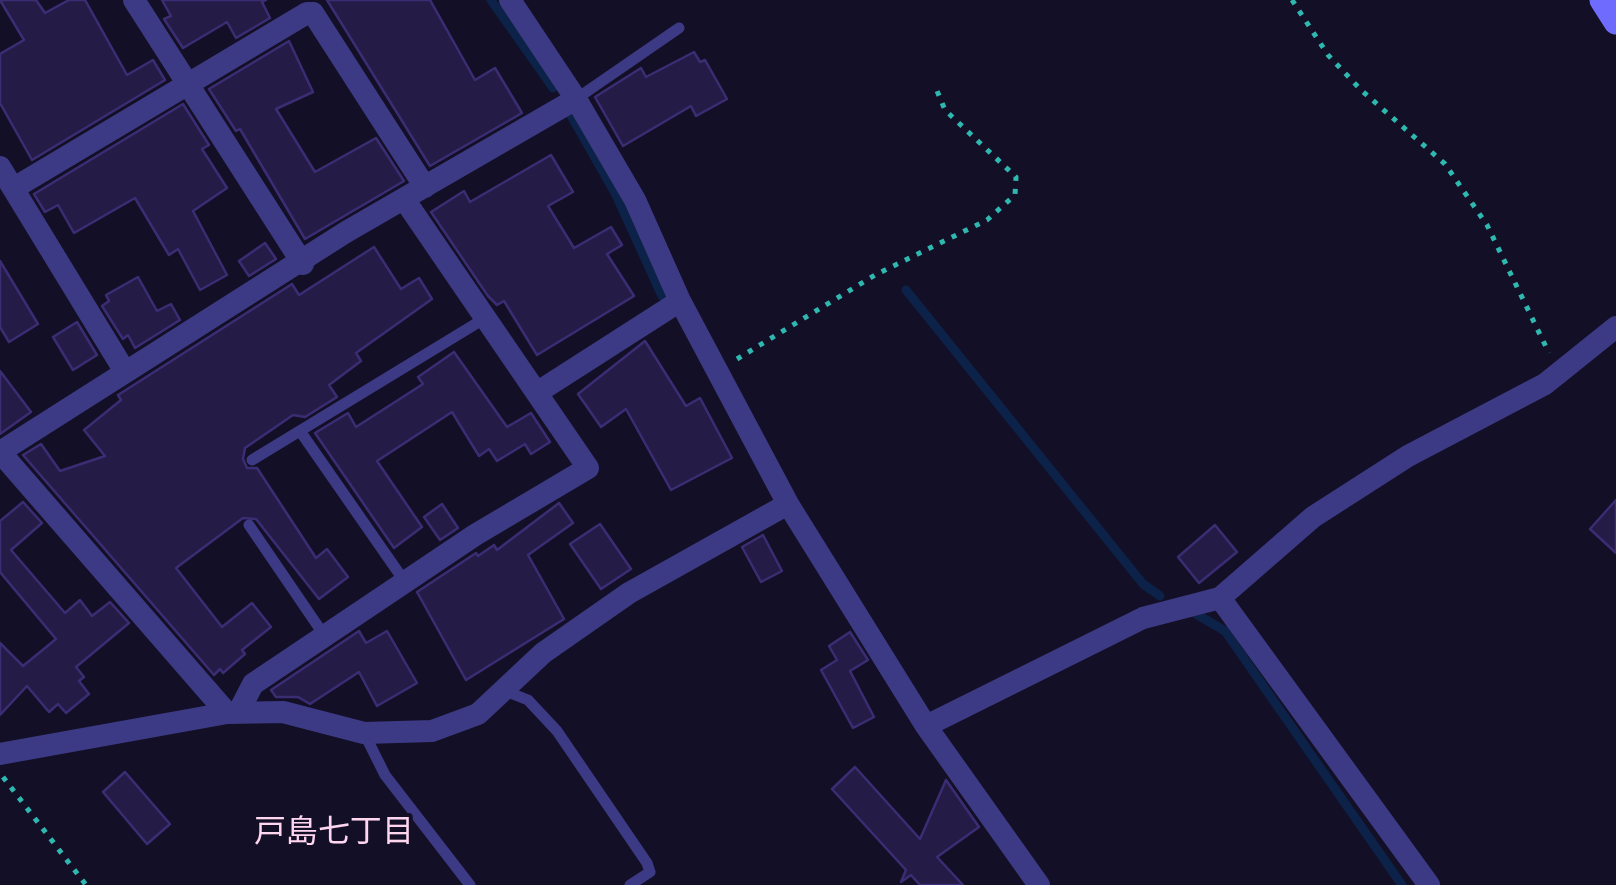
<!DOCTYPE html>
<html>
<head>
<meta charset="utf-8">
<style>
  body { margin:0 }
  canvas { display:block; background:#130f26 }
</style>
</head>
<body>
<canvas width="1616" height="885"></canvas>
<script>
const g = document.querySelector('canvas').getContext('2d');
g.lineJoin = 'round';
function shape(rows) {
  const path = new Path2D();
  for (const r of rows) {
    path.moveTo(r[0], r[1]);
    for (let i = 2; i < r.length; i += 2) path.lineTo(r[i], r[i + 1]);
  }
  return path;
}
function stroke(path, color, width, dash) {
  g.strokeStyle = color;
  g.lineWidth = width;
  g.lineCap = dash ? 'butt' : 'round';
  g.setLineDash(dash || []);
  g.stroke(path);
}
function fillPath(path, color) {
  g.fillStyle = color;
  g.fill(path, 'evenodd');
}
function drawText(font, color, halo, rows, align = 'center') {
  g.font = font + ' "DejaVu Sans","Noto Sans JP",sans-serif';
  g.lineWidth = 8;
  g.setLineDash([]);
  g.textBaseline = 'middle';
  g.strokeStyle = halo;
  g.fillStyle = color;
  for (const [text, x, y, turn = 0] of rows) {
    g.save();
    g.translate(x, y);
    g.rotate((+turn || 0) * Math.PI / 180);
    g.textAlign = isNaN(turn) ? turn : align;
    if (halo) g.strokeText(text, 0, 0);
    g.fillText(text, 0, 0);
    g.restore();
  }
}
const stream = shape([
  [491,0,553,88],
  [569,112,615,193,662,296],
  [906,290,1143,584,1160,596],
  [1196,614,1225,631,1402,885]
]);
const building = shape([
  [0,0,36,0,45,13,69,0,85,0,127,75,153,60,165,80,32,160,0,103,0,54,24,40,0,0],
  [162,0,266,0,262,2,270,18,236,38,227,22,183,48,164,19,171,16,162,0],
  [327,0,430,0,475,80,495,68,522,113,430,166,327,0],
  [289,41,313,92,276,109,315,172,376,138,404,181,305,239,240,129,236,131,209,89,289,41],
  [694,52,700,62,705,60,727,99,696,116,691,106,623,146,595,97,641,68,646,77,694,52],
  [183,104,209,145,202,149,227,188,193,211,227,275,200,290,178,249,169,255,135,198,74,233,58,205,45,212,34,194,183,104],
  [551,155,573,192,548,206,574,248,611,227,622,245,607,254,634,296,537,355,504,301,497,305,488,296,431,212,464,191,470,202,551,155],
  [265,243,276,259,249,276,239,261,265,243],
  [374,247,401,289,419,278,432,299,356,353,361,361,329,385,337,397,305,417,293,415,245,448,243,459,247,468,257,468,316,558,327,549,348,577,319,599,256,519,243,518,176,568,222,627,252,603,271,627,242,650,245,654,223,673,220,669,214,675,23,455,41,444,60,471,105,456,84,430,121,400,118,395,292,284,299,295,374,247],
  [0,261,38,324,9,342,0,327,0,261],
  [138,277,157,311,171,304,180,320,135,348,128,335,123,339,102,306,109,301,106,295,138,277],
  [77,322,97,355,73,370,53,337,77,322],
  [645,341,686,406,700,398,732,458,671,490,626,409,601,427,578,394,645,341],
  [454,352,507,427,531,413,550,442,531,454,525,444,497,461,489,449,479,456,452,412,377,461,422,527,394,548,315,433,348,413,356,427,423,384,418,377,454,352],
  [0,371,31,412,0,434,0,371],
  [1616,500,1616,553,1590,529,1616,500],
  [23,502,42,523,11,550,65,613,80,600,92,616,110,602,129,623,76,667,84,677,79,681,89,694,66,713,58,704,49,712,27,686,0,715,0,643,23,666,56,639,0,572,0,521,23,502],
  [559,503,573,523,528,555,564,619,466,680,417,592,476,553,478,556,494,545,497,550,559,503],
  [442,504,458,528,440,540,424,517,442,504],
  [600,524,631,569,601,589,570,544,600,524],
  [1215,525,1237,552,1199,583,1178,557,1215,525],
  [763,535,782,571,761,582,742,547,763,535],
  [359,631,366,643,387,631,417,683,377,706,359,672,310,704,298,697,276,697,271,690,359,631],
  [850,632,868,660,850,671,874,717,853,728,821,670,837,660,829,646,850,632],
  [855,767,920,839,946,780,979,827,937,857,963,885,920,885,911,875,901,882,906,870,832,789,855,767],
  [125,772,170,824,147,844,103,792,125,772]
]);
const path = shape([
  [1292,0,1328,55,1361,90,1445,164,1487,225,1549,353],
  [737,359,875,275,987,220,1015,195,1016,177,945,110,935,86],
  [3,777,86,885]
]);
const lane = shape([
  [576,99,679,28],
  [300,431,405,582],
  [252,460,487,317],
  [249,525,324,635],
  [500,689,528,700,557,731,647,863,650,872,630,885],
  [364,733,385,775,470,885]
]);
const street = shape([
  [134,0,303,264],
  [510,0,576,99,635,200,680,301,788,504,926,726,1039,885],
  [0,167,124,370],
  [14,188,307,13,313,13,425,187],
  [538,392,680,301],
  [1220,598,1429,885],
  [227,713,0,452,346,232,576,99],
  [238,713,253,684,475,535,588,468,404,199],
  [926,726,1143,618,1220,598,1313,517,1408,456,1545,384,1616,327],
  [0,754,227,713,283,712,364,733,432,731,478,714,543,653,629,593,788,504]
]);
const secondary = shape([
  [1602,0,1616,22]
]);
const neighbourhoodNames = [
  ["戸島七丁目",334,834]
];
stroke(stream, '#0c2248', 9);
fillPath(building, '#241b47');
stroke(building, '#3b2d73', 2.5);
stroke(path, '#2fb8b0', 5, [5, 8]);
stroke(lane, '#3d3a85', 11);
stroke(street, '#3d3a85', 22);
stroke(secondary, '#6f6bff', 25);
drawText('32px', '#ffd6f0', '#130f26', neighbourhoodNames);
</script>
</body>
</html>
